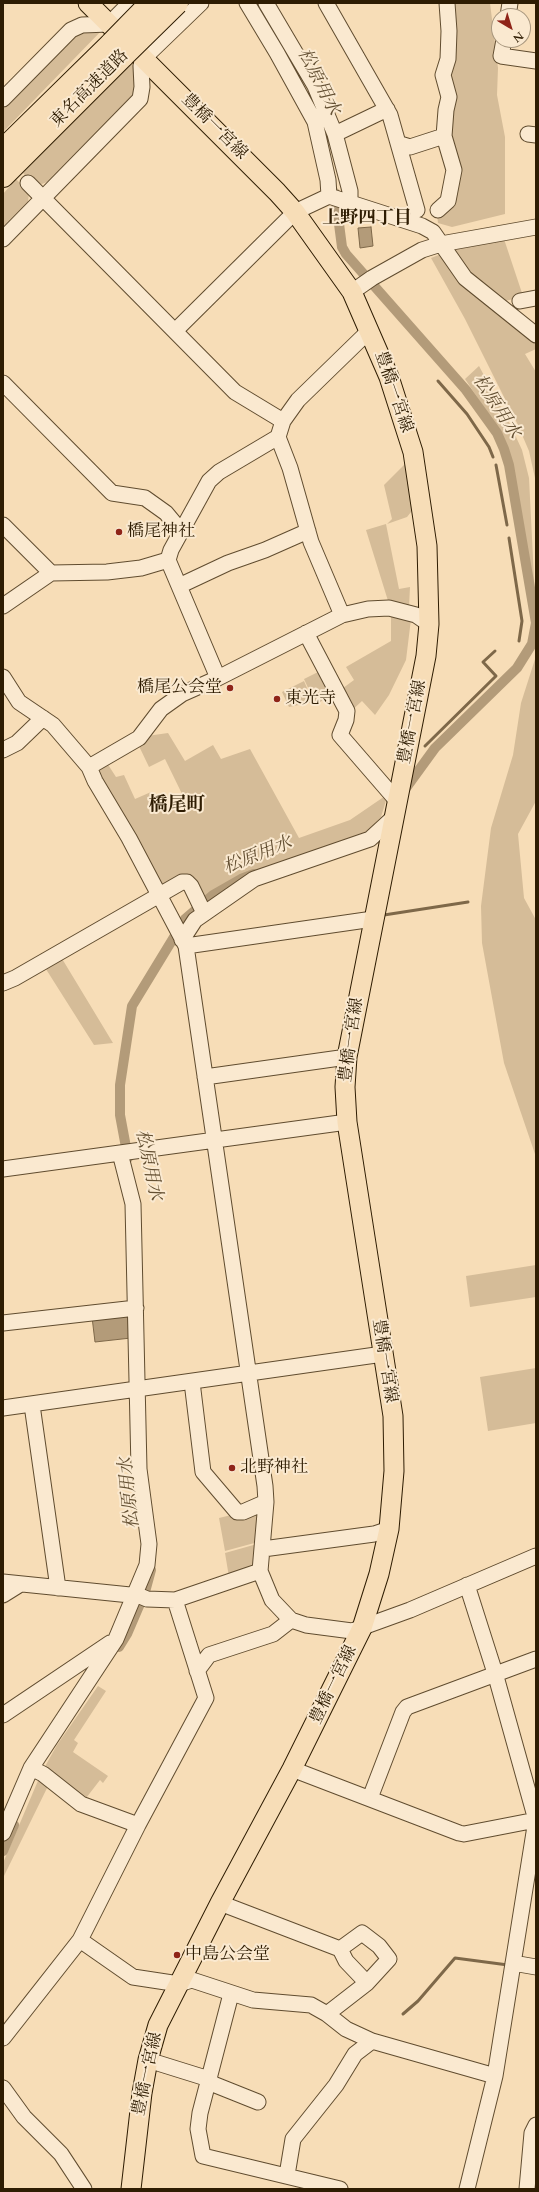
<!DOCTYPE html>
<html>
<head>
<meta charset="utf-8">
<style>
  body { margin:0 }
  #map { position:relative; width:539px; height:2192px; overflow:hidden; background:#f7ddb7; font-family:Cardo,serif }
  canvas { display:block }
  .frame { position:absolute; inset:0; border:4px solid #2e1c02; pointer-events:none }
  .north { position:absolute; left:491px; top:8px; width:40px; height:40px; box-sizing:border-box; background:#fae9d0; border:1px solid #a8977e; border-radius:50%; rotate:142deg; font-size:11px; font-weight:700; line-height:16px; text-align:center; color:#2e1c02 }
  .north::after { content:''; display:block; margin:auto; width:14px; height:18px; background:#8f2418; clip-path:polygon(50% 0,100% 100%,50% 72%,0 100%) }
</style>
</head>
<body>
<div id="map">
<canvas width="539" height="2192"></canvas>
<div class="frame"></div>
<div class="north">N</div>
</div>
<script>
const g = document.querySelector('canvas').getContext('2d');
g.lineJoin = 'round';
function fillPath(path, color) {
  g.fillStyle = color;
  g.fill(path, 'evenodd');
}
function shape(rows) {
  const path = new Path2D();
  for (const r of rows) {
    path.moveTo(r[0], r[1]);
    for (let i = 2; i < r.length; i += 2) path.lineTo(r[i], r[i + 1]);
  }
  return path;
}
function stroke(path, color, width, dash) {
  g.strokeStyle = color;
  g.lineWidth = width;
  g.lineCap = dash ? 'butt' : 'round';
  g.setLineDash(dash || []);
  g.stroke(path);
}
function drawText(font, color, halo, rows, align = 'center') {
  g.font = font + ' Cardo,"Noto Serif JP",serif';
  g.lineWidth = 4;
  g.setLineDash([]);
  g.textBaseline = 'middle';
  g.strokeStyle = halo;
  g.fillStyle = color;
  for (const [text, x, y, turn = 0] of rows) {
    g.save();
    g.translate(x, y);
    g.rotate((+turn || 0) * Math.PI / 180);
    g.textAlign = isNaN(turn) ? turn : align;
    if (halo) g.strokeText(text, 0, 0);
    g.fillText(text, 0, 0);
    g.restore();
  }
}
const green = shape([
  [451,3,490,3,498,68,497,95,505,137,505,214,452,227,438,223,437,214,444,211,451,144,446,75],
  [105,27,3,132,3,106,75,33],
  [134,59,137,84,134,96,52,180,42,184,32,182,23,173],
  [16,179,29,192,28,203,3,232,3,194],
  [504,239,523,296,506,301,471,273,452,247],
  [441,254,536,338,536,349,525,354,536,372,536,498,535,478,529,451,517,423,465,319,431,258],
  [479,366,511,426,522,450,529,478,535,598,513,463,500,431,465,379],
  [408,461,415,507,407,517,387,524,392,519,384,485],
  [386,524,399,589,410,587,409,607,389,604,366,530],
  [391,613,411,619,406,660,389,695,375,715,362,701,349,713,339,691,354,680,346,667,391,641],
  [536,656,536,801,518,834,524,898,536,920,536,1157,504,1063,482,943,481,906,491,828,513,755,521,703],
  [322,670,333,693,316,705,304,679],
  [304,681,313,702,289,707,282,692],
  [168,733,185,761,213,745,221,759,250,749,299,838,350,820,388,794,381,817,365,833,240,876,211,893,201,902,193,886,162,890,97,774,99,767,107,763,116,777,124,775,135,799,151,792,160,810,184,798,165,759,149,767,138,744,147,736],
  [61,957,113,1043,94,1045,44,966],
  [536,1265,536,1297,470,1307,466,1276],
  [536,1368,536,1423,488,1431,480,1377],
  [260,1508,258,1542,225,1551,219,1518],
  [257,1544,256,1565,229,1577,225,1553],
  [98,1686,106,1691,74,1740,78,1743,73,1752,108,1776,103,1783,100,1780,83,1802,43,1770,57,1745],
  [40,1776,49,1784,3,1878,3,1863]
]);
const water = shape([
  [371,227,373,246,360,248,358,228,371,227],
  [131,1313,131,1338,95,1342,92,1317,131,1313]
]);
const stream = shape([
  [438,381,467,414,489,447,493,457],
  [496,465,507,525],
  [509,538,522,621,519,641],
  [425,746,496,676,483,662,495,651],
  [384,915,468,902],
  [403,2014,418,2001,455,1958,508,1965]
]);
const canal = shape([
  [256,3,274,34],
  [335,193,342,247,346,254,466,390,497,433,504,449,509,465,536,623,532,644,517,668,435,748,403,792],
  [128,1158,120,1115,120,1085,132,1006,185,919,213,895,241,879,254,874],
  [119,1647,127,1634,145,1592,151,1570],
  [3,1851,14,1825]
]);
const minor = shape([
  [247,3,277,53,315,122,328,180,329,196],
  [266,3,315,86,335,134,350,191,350,202],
  [326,3,390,115,417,210],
  [508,16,510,3],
  [504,40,501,56,536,61],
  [3,99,71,30,82,25,109,24,130,3],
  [335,134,387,109],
  [528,134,536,135],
  [400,144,410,147,444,136],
  [28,183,235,392,283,421],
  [438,210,448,201,454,170,444,136,446,110,449,97,443,75,448,59,449,31,447,3],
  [3,239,140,99,142,87,141,66,144,58,201,3],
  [352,292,372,278,422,250,441,244,536,227],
  [520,301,536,298],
  [175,331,295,212,329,196,422,226,433,232,465,278,536,335],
  [3,383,112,493,145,498,166,513,181,531],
  [278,437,290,468,311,542,342,615],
  [3,525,51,573],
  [179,586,228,563,265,550,308,531],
  [3,606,51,573,107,572,141,568,168,560],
  [306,633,347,711,346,720,340,735,398,802],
  [3,677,19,702,53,725,89,767,95,781,129,838,186,946,265,1486,266,1502,260,1571,272,1600,291,1620,306,1625,352,1631,410,1610,536,1556],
  [218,678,168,560,171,550,209,481,219,472,278,437,283,421,298,400,370,330],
  [3,750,17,743,43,718],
  [89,767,139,738,161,709,182,694,218,678,342,615,368,609,389,608,416,615,429,624],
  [182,940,195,920,254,879,370,839,395,816],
  [186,946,373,919],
  [3,983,15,978,182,882,187,882,191,886,204,913],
  [205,1077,347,1057],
  [3,1169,347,1122],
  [3,1323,136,1308],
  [192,1382,203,1472,237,1512,243,1512,266,1502],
  [32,1405,58,1588],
  [3,1408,383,1354],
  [263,1549,374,1534,389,1529],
  [3,1582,140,1596,147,1599,175,1600,260,1571],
  [3,1595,19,1585],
  [197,1671,209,1655,273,1634,291,1620],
  [3,1715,110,1643],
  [31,1768,43,1774,81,1804,138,1825],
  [292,1769,459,1833,464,1834,536,1820],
  [370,1798,403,1712,407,1707,536,1659],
  [3,1833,31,1768,116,1639,147,1565,149,1544,139,1469,133,1204,120,1153],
  [220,1903,340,1949,346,1961,367,1983],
  [80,1940,133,1977,179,1984,192,1980,253,2000,311,2005,327,2014,346,2029,372,2041,495,2076],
  [513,1963,536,1967],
  [231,1994,200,2113,198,2129,203,2156,340,2189],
  [327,2014,367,1983,389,1959,379,1946,362,1933,340,1949],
  [3,2038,80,1940,138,1825,206,1698,175,1600],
  [148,2060,209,2079,213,2084,258,2102],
  [3,2088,24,2117,61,2154,84,2189],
  [287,2175,293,2139,336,2085,355,2054,372,2041],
  [467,2189,495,2076,536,1820,495,1673,467,1585],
  [527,2189,532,2133,536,2125]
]);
const major = shape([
  [88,3,277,192,295,212,352,292,389,377,413,452,427,546,429,624,426,656,347,1057,345,1087,347,1122,393,1416,394,1471,389,1529,379,1574,362,1628,292,1769,220,1903,158,2025,148,2060,142,2093,131,2189]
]);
const highway = shape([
  [3,150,112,43],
  [3,176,124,55]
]);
const highwayBridge = shape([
  [112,43,151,3],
  [124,55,177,3]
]);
const markers = [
  [119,532,4,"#8f2418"],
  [230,688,4,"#8f2418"],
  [277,699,4,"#8f2418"],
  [232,1468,4,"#8f2418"],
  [177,1955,4,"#8f2418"]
];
const streetNames = [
  ["東名高速道路",90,89,-45],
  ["豊橋一宮線",214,127,45],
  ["豊橋一宮線",393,392,71],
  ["豊橋一宮線",413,722,-79],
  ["豊橋一宮線",352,1040,-82],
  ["豊橋一宮線",384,1361,81],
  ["豊橋一宮線",334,1685,-64],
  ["豊橋一宮線",148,2074,-78]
];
const poiNames = [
  ["橋尾神社",127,532],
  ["橋尾公会堂",222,688,"right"],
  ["東光寺",285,699],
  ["北野神社",240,1468],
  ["中島公会堂",185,1955]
];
const waterNames = [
  ["松原用水",318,82,63],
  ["松原用水",496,407,57],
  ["松原用水",258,856,-22],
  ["松原用水",148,1165,78],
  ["松原用水",130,1493,-96]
];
const neighbourhoodNames = [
  ["上野四丁目",367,219]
];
const quarterNames = [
  ["橋尾町",177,806]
];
fillPath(green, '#d5bc98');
fillPath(water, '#b39b79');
stroke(water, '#7e6849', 1);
stroke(stream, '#7e6849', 3);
stroke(canal, '#b39b79', 10);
stroke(minor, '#604c2f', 17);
stroke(major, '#2e1c02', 21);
stroke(highway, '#2e1c02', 24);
stroke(minor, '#fae9d0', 15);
stroke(major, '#f7ddb7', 19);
stroke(highway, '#f7ddb7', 22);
stroke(highwayBridge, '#2e1c02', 24, []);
stroke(highwayBridge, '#f7ddb7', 22);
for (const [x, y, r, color] of markers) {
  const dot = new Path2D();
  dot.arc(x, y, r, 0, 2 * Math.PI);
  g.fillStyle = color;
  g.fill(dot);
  stroke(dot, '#fae9d0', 1.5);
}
drawText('17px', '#2e1c02', '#fae9d0', streetNames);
drawText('17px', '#2e1c02', '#fae9d0', poiNames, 'left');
drawText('italic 18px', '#634f32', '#fae9d0', waterNames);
drawText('bold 18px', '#2e1c02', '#fae9d0', neighbourhoodNames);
drawText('bold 19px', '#2e1c02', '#fae9d0', quarterNames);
</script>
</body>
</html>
